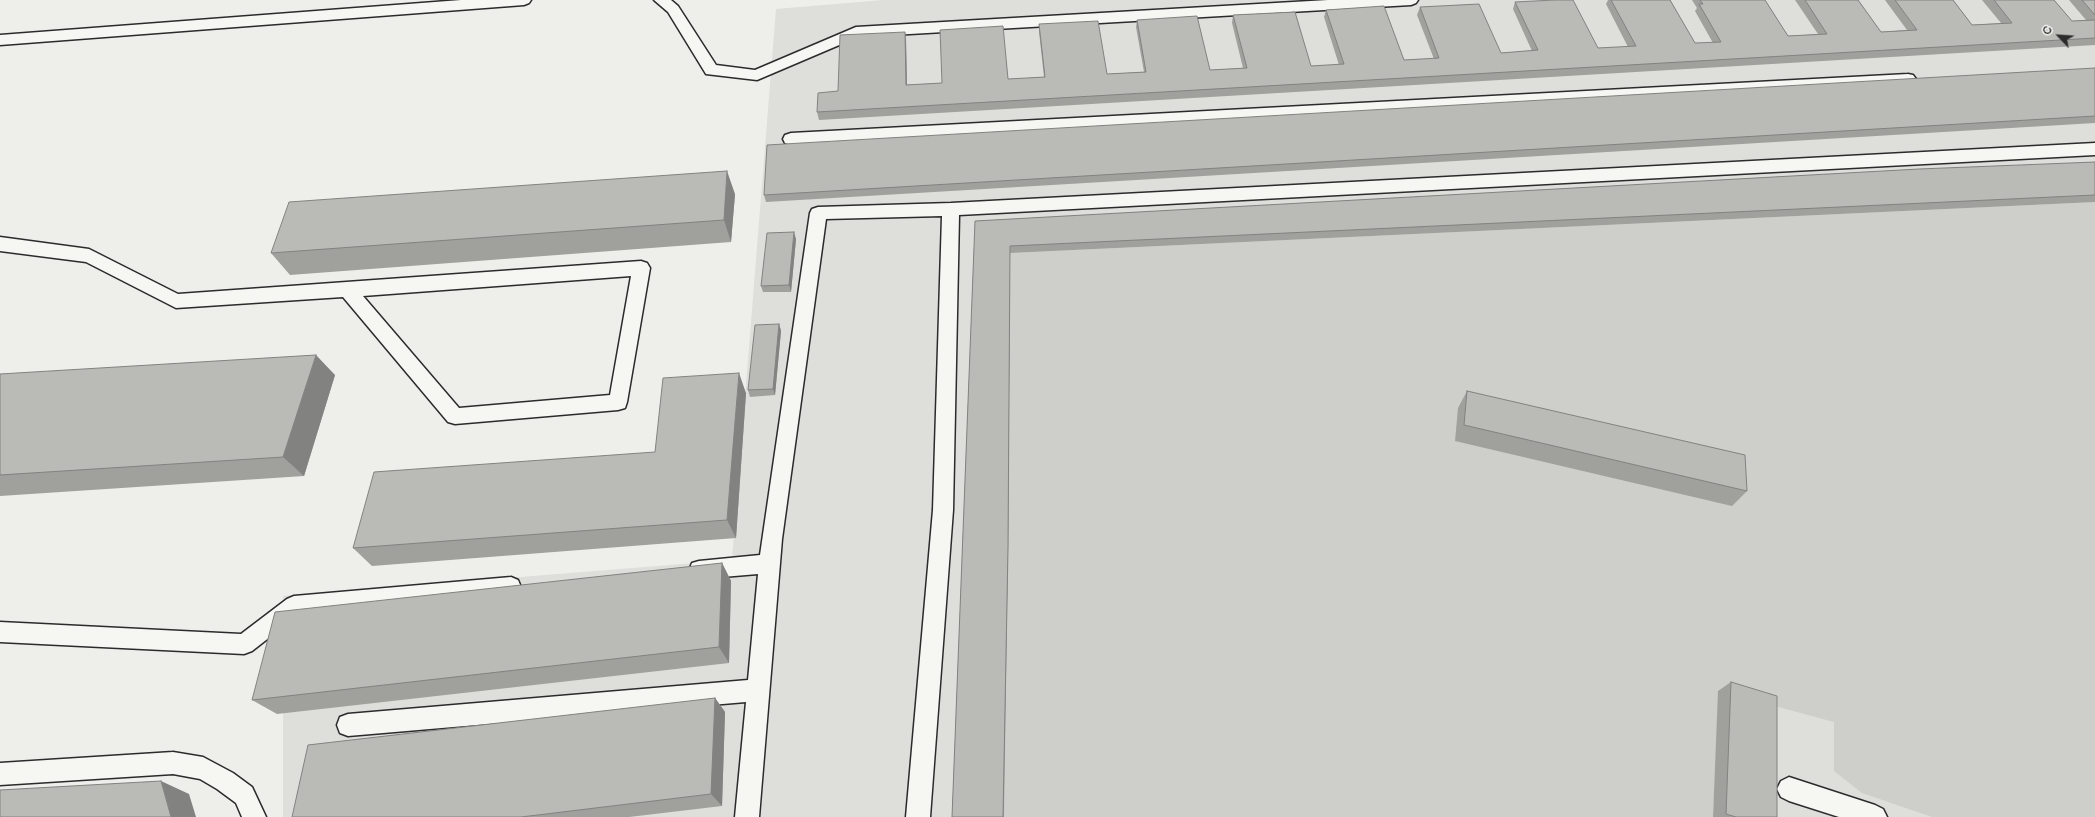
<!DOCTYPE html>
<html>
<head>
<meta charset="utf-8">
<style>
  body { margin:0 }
  #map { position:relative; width:2095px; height:817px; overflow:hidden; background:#eeeeea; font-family:"Balsamiq Sans",sans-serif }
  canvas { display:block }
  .north { position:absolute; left:2039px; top:16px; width:40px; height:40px; -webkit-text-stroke:3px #f6f6f2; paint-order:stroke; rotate:295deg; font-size:11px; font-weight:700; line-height:16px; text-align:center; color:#2b2b2b }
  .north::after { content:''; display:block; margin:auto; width:14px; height:18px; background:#2b2b2b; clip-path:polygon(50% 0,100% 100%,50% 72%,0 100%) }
</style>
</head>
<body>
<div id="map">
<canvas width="2095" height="817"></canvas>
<div class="north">С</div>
</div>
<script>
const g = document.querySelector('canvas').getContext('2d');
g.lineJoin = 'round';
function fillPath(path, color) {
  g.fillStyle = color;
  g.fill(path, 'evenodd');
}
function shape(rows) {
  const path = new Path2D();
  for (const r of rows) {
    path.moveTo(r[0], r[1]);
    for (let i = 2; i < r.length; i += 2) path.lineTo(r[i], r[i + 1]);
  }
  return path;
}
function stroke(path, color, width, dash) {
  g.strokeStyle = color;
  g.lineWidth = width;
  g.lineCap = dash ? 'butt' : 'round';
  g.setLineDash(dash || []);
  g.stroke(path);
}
const built = shape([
  [883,0,2095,0,2095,817,283,817,283,596,732,560,776,9]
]);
const green = shape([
  [2095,202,2095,817,1932,817,1862,793,1834,771,1834,722,1719,691,1713,817,1004,817,1008,554,1010,253]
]);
const service = shape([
  [461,0,531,0,529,3,524,5,0,45,0,35,461,0],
  [654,0,671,0,678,6,716,65,755,70,856,27,1328,0,1418,0,1416,3,1411,5,858,37,757,80,706,74,668,12,654,0],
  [1908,74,1913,75,1916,79,1913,83,1908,84,791,145,785,143,783,139,785,135,791,133,1908,74],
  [2095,143,2095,155,959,215,953,510,930,817,906,817,933,510,942,216,826,219,782,539,759,817,735,817,746,702,348,736,340,733,337,725,340,717,348,714,748,680,758,574,699,579,692,577,689,570,692,563,699,561,760,555,810,213,812,209,818,207,951,203,2095,143],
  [0,237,89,249,178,294,641,261,647,263,650,268,627,402,625,408,618,410,455,424,448,422,343,297,176,308,86,262,0,251,0,237],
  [631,276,610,395,459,408,363,296,631,276],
  [511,577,518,580,521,587,518,594,511,597,298,615,252,651,244,654,0,642,0,622,241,634,287,599,294,596,511,577],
  [173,752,203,757,233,773,252,787,266,817,242,817,236,803,217,789,200,779,173,774,0,785,0,763,173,752],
  [1789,777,1875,805,1883,809,1887,817,1839,817,1789,801,1781,797,1777,789,1781,781,1789,777]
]);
const wall = shape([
  [1608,0,1670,0,1695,43,1713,43,1695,11,1697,8,1692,0,1765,0,1788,36,1818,34,1795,0,1858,0,1881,32,1907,30,1885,0,1953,0,1972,25,2001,23,1982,0,2054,0,2072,21,2086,20,2069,0,2095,0,2095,45,819,120,817,112,838,91,906,39,907,85,1044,77,1039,32,1039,24,1107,74,1144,72,1136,27,1137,20,1210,70,1243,68,1232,23,1233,15,1311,66,1339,65,1324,17,1326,10,1404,60,1434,59,1417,15,1420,7,1501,53,1532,51,1513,9,1515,2,1598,48,1628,47,1606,4],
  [2095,68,2095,123,766,202,764,195],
  [2095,162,2095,202,1010,253,1008,554,1004,817,952,817,975,221],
  [735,194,731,242,290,275,271,253],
  [796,239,791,292,763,292,761,286],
  [779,324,781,331,775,395,750,397,748,390],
  [0,374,335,375,304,476,0,496],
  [1467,391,1747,491,1732,506,1455,441,1458,408],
  [746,393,736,538,372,566,353,548,655,452],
  [722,563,731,581,729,663,277,714,252,700],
  [1731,682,1777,817,1713,817,1718,691],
  [715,698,725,712,722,806,629,817,292,817]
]);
const shadedWall = shape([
  [905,32,906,39,907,92,906,85],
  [727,171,735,194,731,242,724,220],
  [794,232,796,239,791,292,789,285],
  [1010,246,1008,554,1003,817],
  [779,324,781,331,775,395,773,389],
  [316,355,335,375,304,476,283,457],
  [739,373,746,393,736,538,727,520],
  [722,563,731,581,729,663,719,647],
  [715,698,725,712,722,806,711,794],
  [161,781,189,794,196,817,171,817]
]);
const building = shape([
  [1554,0,1573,0,1598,48,1636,46,1611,0,1670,0,1695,43,1721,42,1699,4,1703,4,1700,0,1765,0,1788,36,1827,34,1805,0,1858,0,1881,32,1917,30,1895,0,1953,0,1972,25,2012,23,1994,0,2054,0,2072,21,2095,20,2095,38,817,112,818,93,838,91,840,35,905,32,906,85,942,83,940,30,1003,26,1008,79,1045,77,1039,24,1098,21,1107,74,1146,72,1137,20,1197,16,1210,70,1247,68,1233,15,1295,12,1311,66,1344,64,1326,10,1384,6,1404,60,1439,58,1420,7,1479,4,1501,53,1538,50,1515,2,1554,0],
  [2082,0,2095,0,2095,15,2082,0],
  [2095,68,2095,116,764,195,767,145,2095,68],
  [2095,162,2095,195,1010,246,1008,548,1003,817,952,817,975,221,1919,169,2095,162],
  [727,171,724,220,271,253,289,202,727,171],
  [794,232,789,285,761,286,767,233,794,232],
  [779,324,773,389,748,390,755,325,779,324],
  [316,355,283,457,0,475,0,374,316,355],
  [739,373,727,520,353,548,374,472,655,452,663,378,739,373],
  [1467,391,1745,455,1747,491,1464,425,1467,391],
  [722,563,719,647,252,700,275,612,722,563],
  [1731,682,1777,696,1777,817,1736,817,1726,814,1731,682],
  [715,698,711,794,521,817,292,817,308,745,715,698],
  [161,781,171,817,0,817,0,790,161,781]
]);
fillPath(built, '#dededb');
fillPath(green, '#cececa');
stroke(service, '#2b2b2b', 3);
fillPath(service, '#f6f6f2');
fillPath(wall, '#a0a09d');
fillPath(shadedWall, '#828280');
fillPath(building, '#babab7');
stroke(building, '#828280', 1);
</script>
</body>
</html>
